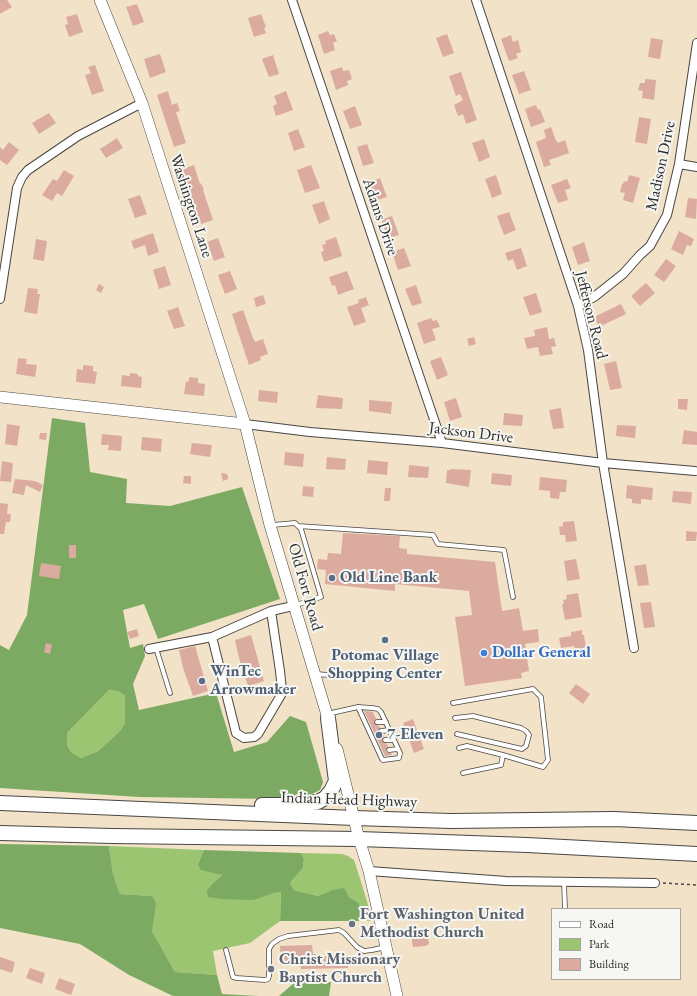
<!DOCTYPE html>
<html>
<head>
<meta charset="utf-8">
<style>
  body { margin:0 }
  #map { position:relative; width:697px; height:996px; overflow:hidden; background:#f2e2c8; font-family:"EB Garamond",serif }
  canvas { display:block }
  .legend { position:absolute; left:551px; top:908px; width:130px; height:72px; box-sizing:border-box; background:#f6f6f2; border:1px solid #a5a5a2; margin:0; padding:5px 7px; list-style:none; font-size:12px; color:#2b2b2b }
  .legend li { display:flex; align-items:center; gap:8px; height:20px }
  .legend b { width:20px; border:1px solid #a5a5a2 }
</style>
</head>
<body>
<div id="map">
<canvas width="697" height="996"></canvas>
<ul class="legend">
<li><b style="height:5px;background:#fff"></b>Road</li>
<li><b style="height:11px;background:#9cc571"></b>Park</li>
<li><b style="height:11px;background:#dcab9f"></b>Building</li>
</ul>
</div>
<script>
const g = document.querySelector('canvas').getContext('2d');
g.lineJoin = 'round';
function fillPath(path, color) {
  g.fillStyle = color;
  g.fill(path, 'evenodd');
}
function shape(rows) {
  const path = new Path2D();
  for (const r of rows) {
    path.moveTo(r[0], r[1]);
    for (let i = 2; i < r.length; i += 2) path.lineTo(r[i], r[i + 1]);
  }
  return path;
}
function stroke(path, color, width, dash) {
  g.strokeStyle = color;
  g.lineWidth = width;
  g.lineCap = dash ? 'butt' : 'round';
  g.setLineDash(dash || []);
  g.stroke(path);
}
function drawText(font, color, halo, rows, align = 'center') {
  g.font = font + ' "EB Garamond",serif';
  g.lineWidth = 4;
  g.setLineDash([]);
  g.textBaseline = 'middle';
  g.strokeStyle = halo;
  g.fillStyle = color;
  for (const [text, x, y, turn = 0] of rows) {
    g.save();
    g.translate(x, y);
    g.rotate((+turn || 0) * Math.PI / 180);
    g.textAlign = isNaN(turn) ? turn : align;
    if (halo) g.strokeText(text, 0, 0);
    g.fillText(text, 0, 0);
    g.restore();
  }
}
const green = shape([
  [109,690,118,691,125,696,125,723,120,731,98,751,81,758,71,752,67,745,67,733],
  [109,846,204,850,198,864,222,875,213,883,274,893,281,892,280,921,250,943,213,951,217,975,175,972,152,931,151,896,120,894,113,874],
  [301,853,342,854,348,856,354,860,357,869,373,921,364,921,359,903,349,897,344,889,332,890,318,896,294,890,290,883,303,868,304,859]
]);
const forest = shape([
  [52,418,85,423,90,472,127,479,126,503,170,506,242,487,280,599,158,639,144,604,123,610,130,648,143,644,145,656,133,684,139,710,216,693,234,752,267,742,290,716,306,722,323,782,320,790,310,795,274,799,139,797,0,788,0,645,9,650,27,615],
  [109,690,118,691,125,696,125,723,120,731,98,751,81,758,71,752,67,745,67,733],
  [0,844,109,846,113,874,120,894,152,896,156,903,152,931,175,972,217,975,222,994,258,996,173,996,129,975,80,944,0,928],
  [204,850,301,853,304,859,303,868,290,883,294,890,318,896,332,890,344,888,349,897,359,903,364,921,280,921,281,892,274,893,253,900,221,899,208,897,207,891,213,883,222,875,201,870,198,864],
  [295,982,331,982,329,996,279,996]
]);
const building = shape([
  [0,0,7,0,12,7,0,14],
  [137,4,144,22,133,26,126,7],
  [77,14,83,32,69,37,65,25,68,24,66,17],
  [261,14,266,27,264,28,266,33,254,37,248,18],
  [328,31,330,35,334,34,337,41,333,43,335,50,324,54,318,35],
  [447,34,454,53,443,57,436,38],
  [511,35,513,42,518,40,521,52,516,54,518,58,509,61,501,39],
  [651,38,663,40,660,59,648,57],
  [160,54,166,72,150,78,144,59],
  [273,55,279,74,269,77,262,59],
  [95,65,104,91,92,95,85,75,91,73,88,67],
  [342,67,343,71,349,70,352,79,347,81,348,85,336,90,330,71],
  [524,71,531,90,519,94,512,75],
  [461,72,477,120,466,124,463,114,458,116,454,105,463,100,460,94,456,96,449,76],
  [645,79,656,80,654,100,642,98,643,91,638,90,640,83,645,83],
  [168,91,172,105,177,103,180,111,176,112,186,143,174,147,157,95],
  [286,91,293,110,276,116,273,106,277,104,274,96],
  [536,105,538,110,540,109,545,122,531,127,525,109],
  [355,106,362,125,350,129,343,111],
  [49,113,56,123,39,134,32,123],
  [639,117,651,119,647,144,635,142],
  [551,127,556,141,557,141,558,143,565,140,569,153,549,160,551,165,544,167,536,142,546,138,544,130],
  [298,129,305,147,294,151,288,133],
  [117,138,123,148,106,158,100,149],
  [484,139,490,157,479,162,472,143],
  [9,142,19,150,7,165,0,160,0,147,3,150],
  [367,144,374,163,363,166,357,147],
  [194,165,200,184,201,183,204,190,203,190,213,220,201,224,187,184,184,185,180,170],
  [311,165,320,188,305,193,297,170],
  [64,170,74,176,62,196,57,193,52,201,42,195,53,179,57,181],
  [496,175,502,194,492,198,485,179],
  [629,175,640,178,633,203,623,200,625,193,620,192,622,184,623,184,624,181,627,182],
  [380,178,387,197,374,201,368,183],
  [567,179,571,188,565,190,568,200,558,203,551,185],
  [140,195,147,214,135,218,128,199],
  [688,198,697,199,696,219,685,217],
  [324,201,330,219,319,224,312,205],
  [509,212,516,230,504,235,497,216],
  [392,216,399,235,388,238,381,220],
  [679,231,694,239,691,246,687,245,683,255,671,249],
  [153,233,159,252,148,256,145,245,134,249,131,241],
  [336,237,342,256,324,262,321,252,324,251,322,245,326,244,325,241],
  [218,238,225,257,214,261,207,242],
  [36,239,47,241,44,261,33,259],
  [584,242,590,261,578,265,572,247],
  [404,248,411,266,398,270,392,252],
  [521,248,527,266,517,270,513,259,508,261,505,253],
  [666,259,676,266,664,282,654,275],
  [165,266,171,285,159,289,153,270],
  [230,271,237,289,225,294,218,275],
  [347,271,354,289,338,295,335,285,332,286,329,277],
  [646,283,655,293,640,306,631,296],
  [99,284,104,287,101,293,96,290],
  [416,285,422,303,412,306,405,289],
  [28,288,38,289,37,294,40,294,37,314,24,312],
  [536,293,542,312,530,316,523,297],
  [263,295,266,304,256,307,254,298],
  [366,297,369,305,361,308,366,322,354,326,347,307,359,303,358,300],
  [621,304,626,314,599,327,594,317],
  [178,307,185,326,174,329,167,311],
  [243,310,253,338,255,342,263,339,268,354,260,357,261,360,249,365,232,314],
  [431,318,433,321,437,320,440,327,432,329,436,340,424,344,417,323],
  [547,327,549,339,554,338,556,346,551,347,553,354,540,356,538,347,527,349,524,338,535,336,534,330],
  [474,337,476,344,469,346,467,339],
  [441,357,448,375,437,380,430,361],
  [18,358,27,359,26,364,37,365,35,377,16,374],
  [616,361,622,388,610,390,604,364],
  [83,365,93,366,93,371,97,372,95,384,76,382,77,369,83,370],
  [130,373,138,374,138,376,142,377,141,388,121,386,122,375,130,376],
  [189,377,198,378,198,383,205,384,204,396,184,394,186,381,189,382],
  [259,390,278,392,277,403,258,401],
  [318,395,343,398,342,409,316,408],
  [456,398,462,417,450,421,444,402],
  [678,399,688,399,687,410,678,409],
  [369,400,392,402,391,414,369,411],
  [561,408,564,428,553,429,549,410],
  [504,413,523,415,522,426,503,425],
  [7,424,20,426,17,446,5,444],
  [617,425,636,426,635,438,616,436],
  [684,430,697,432,697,445,682,444],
  [40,433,47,433,46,440,39,439],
  [102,434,122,436,121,451,108,450,109,445,101,445],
  [142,437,162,439,161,452,141,450],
  [192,443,212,445,210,457,190,454],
  [285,452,304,454,303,467,284,465],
  [327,457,346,459,345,470,326,469],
  [368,460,388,462,387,475,367,473],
  [2,461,13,463,11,482,0,481],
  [409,465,429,467,428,478,408,477],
  [451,469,471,470,469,487,446,483,447,470,451,470],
  [221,473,227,474,228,476,228,479,223,481],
  [492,473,512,475,511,486,491,484],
  [184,476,191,476,191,484,183,483],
  [540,477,567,480,566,492,560,492,559,499,550,498,550,491,539,490],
  [15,479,35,481,43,485,40,492,26,485,24,495,12,493],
  [627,485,653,488,652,500,641,499,641,504,632,503,632,499,626,498],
  [303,486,314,487,313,497,302,496],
  [385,488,391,488,390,501,384,501],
  [673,491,692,492,691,504,672,502],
  [0,503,8,504,7,514,11,514,10,522,6,522,4,534,0,534],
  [574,521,577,541,566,542,565,535,560,535,559,527,563,526,563,522],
  [686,531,697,532,696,541,686,541],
  [343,533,400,536,399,548,407,549,407,554,495,562,502,611,519,608,523,631,538,629,539,642,525,644,529,671,521,673,522,678,465,686,455,617,472,615,469,591,395,584,395,591,325,584,326,570,317,569,318,559,327,560,328,553,341,554],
  [69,545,76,545,76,558,69,558],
  [576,559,580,579,567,581,564,561],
  [41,563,61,566,59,579,39,576],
  [646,564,649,585,638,586,634,566],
  [578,593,582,617,565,620,562,604,564,603,563,600,567,599,566,595],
  [651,602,655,627,644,628,640,603],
  [137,629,139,636,130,639,127,632],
  [582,630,582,635,584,635,587,654,576,656,574,646,561,648,559,638,571,636,571,632],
  [251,635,264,681,248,686,239,658,235,640],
  [46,643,52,645,50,654,44,652],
  [195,646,208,691,193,696,183,668,179,650],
  [576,684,590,694,583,704,569,693],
  [364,711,373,712,376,719,374,721,374,723,379,726,380,728,378,730,378,733,383,734,384,737,382,739,382,741,387,744,388,747,386,749,386,752,391,753,392,755,385,756],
  [413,719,424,749,414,753,403,723],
  [427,932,429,944,425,946,413,947,411,934],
  [312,945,313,954,316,954,316,957,348,955,348,968,301,969,300,962,281,963,280,946],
  [0,957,15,962,12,973,0,969],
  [30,968,45,973,42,984,26,978],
  [59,978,75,984,71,995,55,989]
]);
const path = shape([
  [663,883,697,885]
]);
const lane = shape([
  [272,525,295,523,301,529,321,597,296,605],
  [298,526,433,535,438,544,504,550,513,597],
  [156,648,170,693],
  [316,674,341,676],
  [453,703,533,689,541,697,548,760,543,767,503,755,467,746,459,748],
  [327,714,358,707,372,708,378,709,381,712,400,753,399,758,383,760,382,759,358,707],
  [455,718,473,716,521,728,526,731,529,735,526,746,522,749,457,734],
  [377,722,386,722],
  [381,731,390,730],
  [385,740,394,740],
  [389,750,398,749],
  [463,773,501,765,503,755],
  [564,882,565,909],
  [226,950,233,977,237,978,265,980,268,979,269,976,269,949,272,944,279,939,288,936,339,930,344,933,357,947,364,951,372,950,386,947]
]);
const street = shape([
  [292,0,442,443],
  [476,0,578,306,588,350,603,463,634,648],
  [679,164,697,167],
  [0,299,17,188,22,177,28,170,78,136,142,103],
  [578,306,594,297,623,274,640,255,650,246,667,215,679,164,697,43],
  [245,424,310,432,442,443,603,463,695,471],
  [212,637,236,733,244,738,254,737,258,734,281,695,282,690,280,671,271,611],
  [149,649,212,637,271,611,293,606],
  [369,871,506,881,655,883]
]);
const secondary = shape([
  [100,0,142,103,245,424,270,525,330,725],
  [0,397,245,424],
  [337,749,359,839,369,871,397,996]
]);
const highway = shape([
  [0,803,354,818,451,821,614,819,697,823],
  [262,805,281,805,318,802,325,798,331,791,336,781,328,718],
  [0,833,112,836,359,839,527,845,697,854]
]);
const markers = [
  [332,578,4,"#5c6f8a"],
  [385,640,4,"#5c6f8a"],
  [484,653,4,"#3f7fe0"],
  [202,681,4,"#5c6f8a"],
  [379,735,4,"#5c6f8a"],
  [352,924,4,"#6b7280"],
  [271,969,4,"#6b7280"]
];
const streetNames = [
  ["Madison Drive",661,166,-78],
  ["Washington Lane",191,206,72],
  ["Adams Drive",380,217,71],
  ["Jefferson Road",591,315,76],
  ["Jackson Drive",471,433,7],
  ["Old Fort Road",305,587,74],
  ["Indian Head Highway",349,800,2]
];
const serviceNames = [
  ["Old Line Bank",340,578],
  ["Potomac Village",385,656,"center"],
  ["Shopping Center",385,674,"center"],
  ["WinTec",210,672],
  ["Arrowmaker",210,690],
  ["7-Eleven",387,735]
];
const shopNames = [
  ["Dollar General",492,653]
];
const worshipNames = [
  ["Fort Washington United",360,915],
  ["Methodist Church",360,933],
  ["Christ Missionary",279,960],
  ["Baptist Church",279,978]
];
fillPath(green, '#9cc571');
fillPath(forest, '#7daa63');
fillPath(building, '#dcab9f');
stroke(lane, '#494643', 5.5);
stroke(street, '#494643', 10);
stroke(secondary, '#494643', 12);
stroke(highway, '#494643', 16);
stroke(path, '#494643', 1.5, [3, 3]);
stroke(lane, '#fff', 4);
stroke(street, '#fff', 8);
stroke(secondary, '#fff', 11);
stroke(highway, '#fff', 14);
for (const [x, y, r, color] of markers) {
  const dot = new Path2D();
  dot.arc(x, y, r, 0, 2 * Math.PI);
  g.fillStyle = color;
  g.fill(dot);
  stroke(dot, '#f6f6f2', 1.5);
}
drawText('16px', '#2b2b2b', '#f6f6f2', streetNames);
drawText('bold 16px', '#4e5e75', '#f6f6f2', serviceNames, 'left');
drawText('bold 16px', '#366cbe', '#f6f6f2', shopNames, 'left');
drawText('bold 16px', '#5b616d', '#f6f6f2', worshipNames, 'left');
</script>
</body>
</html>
